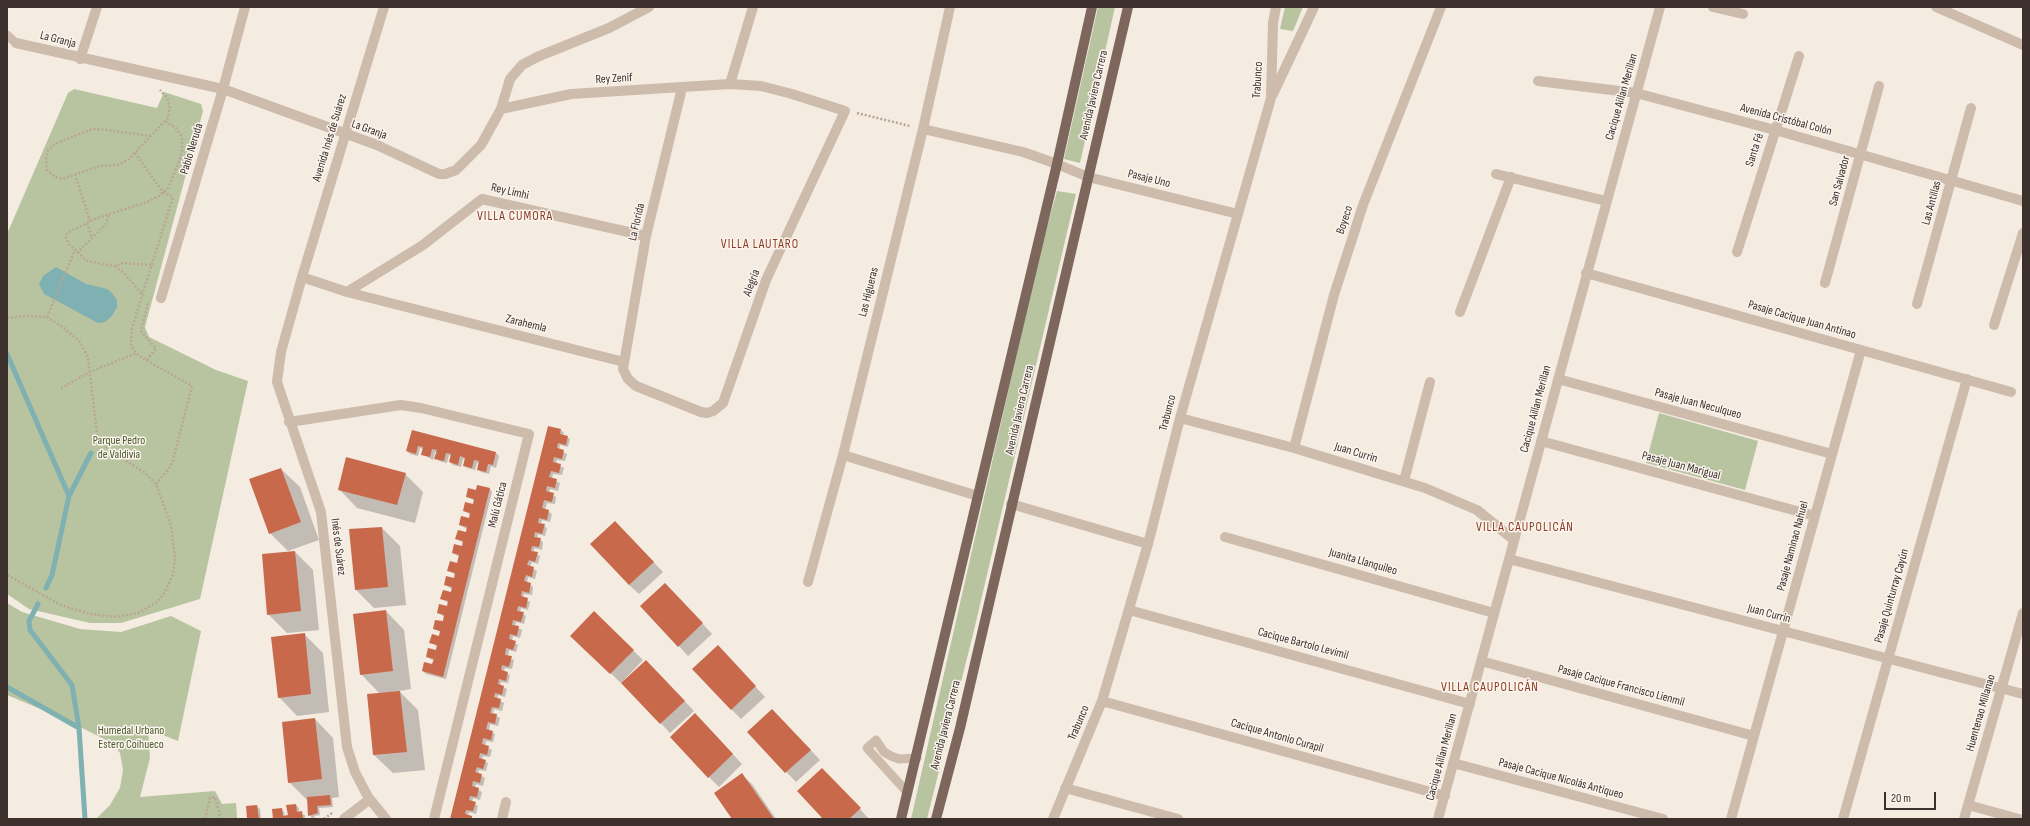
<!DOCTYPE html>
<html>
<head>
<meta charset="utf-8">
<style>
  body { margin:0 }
  #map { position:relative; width:2030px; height:826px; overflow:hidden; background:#f4ebe1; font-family:"Sofia Sans Condensed",sans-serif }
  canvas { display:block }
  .frame { position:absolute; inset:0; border:8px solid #3b302b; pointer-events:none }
  .scale { position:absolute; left:1884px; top:792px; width:52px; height:18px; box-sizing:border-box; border:2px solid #3b302b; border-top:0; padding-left:5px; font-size:12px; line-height:14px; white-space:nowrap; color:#3b302b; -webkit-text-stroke:3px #fbf5ee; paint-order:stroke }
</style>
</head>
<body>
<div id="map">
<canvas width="2030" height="826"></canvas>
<div class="frame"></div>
<div class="scale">20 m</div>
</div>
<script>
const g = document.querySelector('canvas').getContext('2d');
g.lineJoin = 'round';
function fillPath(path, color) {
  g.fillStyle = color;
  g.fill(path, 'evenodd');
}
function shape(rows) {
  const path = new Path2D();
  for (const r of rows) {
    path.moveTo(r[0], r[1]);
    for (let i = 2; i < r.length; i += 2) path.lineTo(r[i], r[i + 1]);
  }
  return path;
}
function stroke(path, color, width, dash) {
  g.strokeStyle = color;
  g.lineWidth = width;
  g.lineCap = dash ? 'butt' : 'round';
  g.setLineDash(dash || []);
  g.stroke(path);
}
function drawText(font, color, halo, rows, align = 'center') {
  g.font = font + ' "Sofia Sans Condensed",sans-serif';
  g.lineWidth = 3;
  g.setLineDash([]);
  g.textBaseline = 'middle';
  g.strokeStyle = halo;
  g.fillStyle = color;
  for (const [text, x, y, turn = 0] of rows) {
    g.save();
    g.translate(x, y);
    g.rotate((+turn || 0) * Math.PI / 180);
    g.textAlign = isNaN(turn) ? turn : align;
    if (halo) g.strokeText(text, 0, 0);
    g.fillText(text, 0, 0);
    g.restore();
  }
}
const green = shape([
  [1098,7,1115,7,1080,163,1064,159],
  [1285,7,1303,7,1293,31,1280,29],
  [74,89,157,108,164,92,201,104,203,111,145,327,149,337,216,370,248,381,200,599,121,623,90,623,29,609,7,594,7,234,68,93],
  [1057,191,1076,194,975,626,927,819,911,819,1038,260],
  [1659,413,1758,441,1745,490,1646,463],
  [7,603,22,612,80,629,121,632,171,616,201,631,178,741,148,729,150,758,140,797,215,791,222,804,236,803,237,819,96,819,110,805,120,788,123,770,120,753,112,743,62,718,7,695]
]);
const water = shape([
  [56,267,86,284,107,289,112,293,117,300,117,307,112,316,105,322,98,323,44,294,39,284,43,276]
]);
const shadow = shape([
  [561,430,564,433,563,435,570,439,568,447,560,445,559,450,567,454,565,461,557,460,556,464,564,468,562,475,553,474,552,479,560,483,558,491,550,489,549,493,556,497,555,504,547,503,545,510,552,514,550,522,542,520,541,524,547,528,545,536,538,534,537,538,543,542,542,550,534,548,534,552,540,556,538,564,532,562,530,567,537,571,535,579,528,577,527,583,533,587,532,595,524,594,523,598,530,602,528,610,521,608,520,612,526,616,524,624,516,622,515,626,522,630,520,638,513,636,512,641,518,645,516,652,509,650,508,657,514,660,512,669,505,668,504,672,510,675,508,683,501,682,500,686,507,689,505,697,498,695,497,699,504,703,502,711,494,709,493,714,500,718,498,726,490,724,489,731,495,734,493,742,486,741,485,746,492,750,490,757,483,756,482,760,488,763,486,771,479,770,478,774,485,778,483,786,476,784,475,788,482,792,480,800,473,798,472,802,478,806,476,814,469,812,468,816,474,819,451,819],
  [413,431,496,453,499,456,496,468,491,466,489,474,481,472,478,469,479,463,477,463,475,470,467,468,464,465,465,459,463,459,461,467,453,465,450,462,451,456,449,455,447,463,439,461,436,458,437,452,435,452,433,460,422,454,423,449,420,448,418,456,410,454,407,451],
  [281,469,300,487,319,540,288,551,270,533],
  [405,474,423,492,415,523,357,508,339,489],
  [490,489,492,492,446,679,426,674,423,671,433,665,434,661,427,657,437,651,438,647,430,642,440,637,441,632,434,629,444,622,445,617,438,613,448,607,449,603,441,599,451,593,452,589,445,585,455,579,456,575,449,571,458,564,460,557,453,553,463,547,464,543,456,539,466,533,467,529,460,525,470,519,471,515,464,511,474,505,475,501,467,497,477,491],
  [382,528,400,546,406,605,374,608,356,590,350,530],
  [625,532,663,572,639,594,629,585],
  [295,552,313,570,319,630,287,633,268,614],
  [675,594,712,634,688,656,679,646],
  [386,611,404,630,411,689,399,691,418,710,425,770,393,773,374,755,380,694,361,674],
  [594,612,643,660,622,682,624,683,656,671,694,711,670,733,622,682,621,683,581,645],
  [304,634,323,653,329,712,297,716,279,697],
  [727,656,765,697,741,719,731,709],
  [315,719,333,738,339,797,332,798,333,807,319,808,320,815,314,816,315,818,312,818,309,815,308,801,289,782],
  [782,720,820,760,796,782,748,732],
  [705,724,742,764,719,787,709,777],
  [742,775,752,784,776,819,734,819],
  [832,779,869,819,824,819],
  [296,805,299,808,299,813,305,815,305,819,274,819,281,809,284,812,285,817,289,816],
  [257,806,260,809,261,819,248,819]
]);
const stream = shape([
  [7,354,69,496],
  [46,588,52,575,69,496,91,453],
  [38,604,29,621,30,630,72,685,79,728],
  [7,687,79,728,85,819]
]);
const building = shape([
  [548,426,561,429,560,434,568,436,566,445,558,443,557,448,564,450,562,459,554,457,553,462,561,464,559,473,551,471,549,477,557,479,555,488,547,486,546,491,554,493,552,502,544,500,542,508,549,510,547,520,539,518,538,523,545,524,542,534,535,532,534,537,541,538,539,547,532,546,531,551,538,552,535,562,529,560,527,565,534,567,532,577,526,575,524,581,531,583,529,593,522,591,521,596,528,598,526,608,518,606,517,611,524,612,521,622,513,620,512,625,519,626,517,636,510,634,509,639,516,641,513,650,506,648,505,655,512,656,509,667,502,665,501,670,508,672,506,681,499,679,498,684,504,686,502,695,495,693,494,697,501,699,499,708,492,707,490,713,497,714,495,724,488,722,486,729,493,731,491,740,483,738,482,744,489,746,487,755,480,753,479,758,486,760,483,769,477,767,475,772,482,774,480,783,473,781,472,786,479,788,477,797,470,796,469,800,476,802,473,811,466,810,465,814,472,816,472,819,450,819],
  [412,430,496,452,493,465,488,464,486,472,477,470,479,461,474,460,472,468,463,466,465,458,460,456,458,465,449,462,451,454,446,453,444,461,434,459,437,450,432,449,430,457,421,455,423,447,418,446,416,454,406,451],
  [346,457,406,473,397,505,338,490],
  [281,468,301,522,269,534,249,479],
  [477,485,490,488,443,677,422,671,424,662,432,664,434,659,426,657,428,648,436,650,437,645,429,643,432,634,439,636,440,631,433,629,435,620,443,621,444,615,437,613,439,604,447,606,448,601,440,599,443,590,451,592,452,587,444,585,446,576,454,578,455,573,447,571,450,561,457,563,459,555,452,553,454,544,462,546,463,541,455,539,458,530,466,532,467,527,459,525,461,516,469,518,470,513,463,511,465,502,473,504,474,499,466,497,468,488,476,490],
  [615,521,654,562,629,585,590,544],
  [382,527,388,587,355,590,349,529],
  [295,551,301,611,267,615,262,554],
  [665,583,703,623,678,647,640,606],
  [386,610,393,671,360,675,353,614],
  [594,611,634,650,610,674,570,636],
  [305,633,311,694,278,698,271,637],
  [718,645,756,686,731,710,692,669],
  [646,660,685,701,660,724,621,683],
  [400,691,407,752,373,755,367,694],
  [772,709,811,750,785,773,747,732],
  [695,713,733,754,708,778,670,737],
  [315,718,322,779,288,783,282,722],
  [822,768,861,808,849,819,823,819,797,791],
  [742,773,774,819,732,819,714,793],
  [330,795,331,805,317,806,318,813,308,816,307,797],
  [296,804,297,812,302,811,303,819,273,819,272,809,282,808,283,816,288,815,286,805],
  [257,805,259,819,247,819,246,806]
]);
const path = shape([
  [857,113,910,126],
  [151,136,107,130,94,129,87,131,55,144,48,150,46,159,47,170,55,177,62,179,100,166,118,165,128,160,161,125,168,118,170,106,167,98,160,90],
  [135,153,163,192,173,197],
  [75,174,90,221],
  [87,223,92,238],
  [77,253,106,224,109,214],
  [151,265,123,263,115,266,87,261,69,244,66,238,67,233,97,218,147,202,159,196,168,188,179,161,182,151,182,137,176,128,165,121],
  [115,266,124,273,143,295],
  [47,317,75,250],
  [7,318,26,316,47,317,64,328,80,342,88,357,97,434,104,444,112,452,144,472,156,484,171,525,175,559,173,574,165,592,157,602,138,613,116,617,90,614,61,605,7,575],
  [147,360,156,349,141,331,148,302],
  [61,388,90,372,137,353],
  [156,484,170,467,173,460,192,386,139,356,131,346,131,339,132,328,173,197],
  [205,819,210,798,215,797,221,819],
  [324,819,332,813]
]);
const service = shape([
  [7,35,16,43],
  [907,792,867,748,876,740,884,752,891,756,899,759,917,758]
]);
const minor = shape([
  [384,7,302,277,281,352,277,382,321,512,347,747,355,772,368,797,386,819],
  [1713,7,1743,14],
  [1936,7,2023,45],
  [16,43,223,89,377,145,439,174,445,174,456,170,481,145,501,109,510,79,522,65,537,57,609,28,649,7],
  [80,59,97,7],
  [1538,81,1636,93,1775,130,2023,201],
  [730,84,753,7],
  [1273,94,1314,7],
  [501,109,571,94,730,84,761,86,792,94,845,111,766,280,723,403,713,411,707,413,701,412,636,386,628,379,623,369,646,236,682,88],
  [923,129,1023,152,1057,164,1088,177,1238,214],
  [1496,174,1606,201],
  [1737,252,1799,56],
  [1586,273,2011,392],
  [302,277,347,292,624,362],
  [1825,283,1879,86],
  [347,292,423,245,482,199,646,236],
  [161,298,223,89,245,7],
  [1917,304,1971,108],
  [1460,312,1511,177],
  [1994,325,2023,233],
  [1558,379,1832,454],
  [1180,418,1294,448,1425,488,1477,510,1514,540],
  [289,422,401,405,421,408,529,434,434,819],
  [1541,441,1815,516],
  [1294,448,1334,295,1363,205,1441,7],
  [843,455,978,496],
  [1404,481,1430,382],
  [1011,504,1148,544],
  [1225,537,1494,613],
  [1509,559,2023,694],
  [808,582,843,455,923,129,950,7],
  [1129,610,1470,704],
  [1481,661,1754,736],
  [1102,701,1445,796],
  [1453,763,1663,819],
  [1065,788,1178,819],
  [1968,805,2019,819],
  [344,819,370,799],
  [502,819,506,802],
  [1053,819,1102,701,1148,544,1180,418,1271,98,1273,23,1276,7],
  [1438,819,1660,7],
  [1731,819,1861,350],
  [1843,819,1967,379],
  [1964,819,2023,613]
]);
const primary = shape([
  [901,819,1057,164,1092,7],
  [936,819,960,728,1128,7]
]);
const streetNames = [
  ["La Granja",58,40,14],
  ["Rey Zenif",614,79,-3],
  ["Trabunco",1258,80,-87],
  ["Avenida Javiera Carrera",1094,95,-77],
  ["Cacique Aillan Merillan",1622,97,-74],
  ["Avenida Cristóbal Colón",1786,120,15],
  ["La Granja",369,130,20],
  ["Avenida Inés de Suárez",330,138,-73],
  ["Pablo Neruda",192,149,-73],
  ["Santa Fé",1755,150,-72],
  ["Pasaje Uno",1149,179,14],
  ["San Salvador",1840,181,-75],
  ["Rey Limhi",510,192,13],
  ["Las Antillas",1932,203,-75],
  ["Boyeco",1345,220,-72],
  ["La Florida",637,222,-77],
  ["Alegría",752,283,-69],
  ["Las Higueras",869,292,-76],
  ["Pasaje Cacique Juan Antinao",1802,320,16],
  ["Zarahemla",526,324,14],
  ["Pasaje Juan Neculqueo",1698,404,15],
  ["Cacique Aillan Merillan",1536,409,-75],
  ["Avenida Javiera Carrera",1020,410,-77],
  ["Trabunco",1168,413,-75],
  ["Juan Currin",1356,453,17],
  ["Pasaje Juan Marigual",1681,466,15],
  ["Malú Gática",498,505,-76],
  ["Pasaje Naminao Nahuel",1793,546,-75],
  ["Inés de Suárez",338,547,83],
  ["Juanita Llanquileo",1363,562,16],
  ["Pasaje Quinturray Cayún",1892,596,-74],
  ["Juan Currin",1769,614,15],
  ["Cacique Bartolo Levimil",1303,644,15],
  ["Pasaje Cacique Francisco Lienmil",1621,686,15],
  ["Huentenao Millanao",1981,713,-74],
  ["Trabunco",1079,723,-67],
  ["Avenida Javiera Carrera",946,725,-76],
  ["Cacique Antonio Curapil",1277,736,16],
  ["Cacique Aillan Merillan",1442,757,-75],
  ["Pasaje Cacique Nicolás Antiqueo",1561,779,15]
];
const parkNames = [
  ["Parque Pedro",119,441],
  ["de Valdivia",119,455],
  ["Humedal Urbano",131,731],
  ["Estero Coihueco",131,745]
];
const neighbourhoodNames = [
  ["VILLA CUMORA",515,217],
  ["VILLA LAUTARO",760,245],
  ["VILLA CAUPOLICÁN",1525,528],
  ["VILLA CAUPOLICÁN",1490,688]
];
fillPath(green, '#b8c4a0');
fillPath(water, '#7fb0b2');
fillPath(shadow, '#0003');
stroke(stream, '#7fb0b2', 5);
fillPath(building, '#c8694b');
stroke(path, '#b9a596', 2.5, [2, 2]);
stroke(service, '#cdbbac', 9);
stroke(minor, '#cdbbac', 10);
stroke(primary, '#7d675c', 10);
drawText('12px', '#3b302b', '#fbf5ee', streetNames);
drawText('12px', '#4a5a2e', '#fbf5ee', parkNames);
g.letterSpacing = '1px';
drawText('13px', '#8c3b22', '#fbf5ee', neighbourhoodNames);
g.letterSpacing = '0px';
</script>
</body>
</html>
